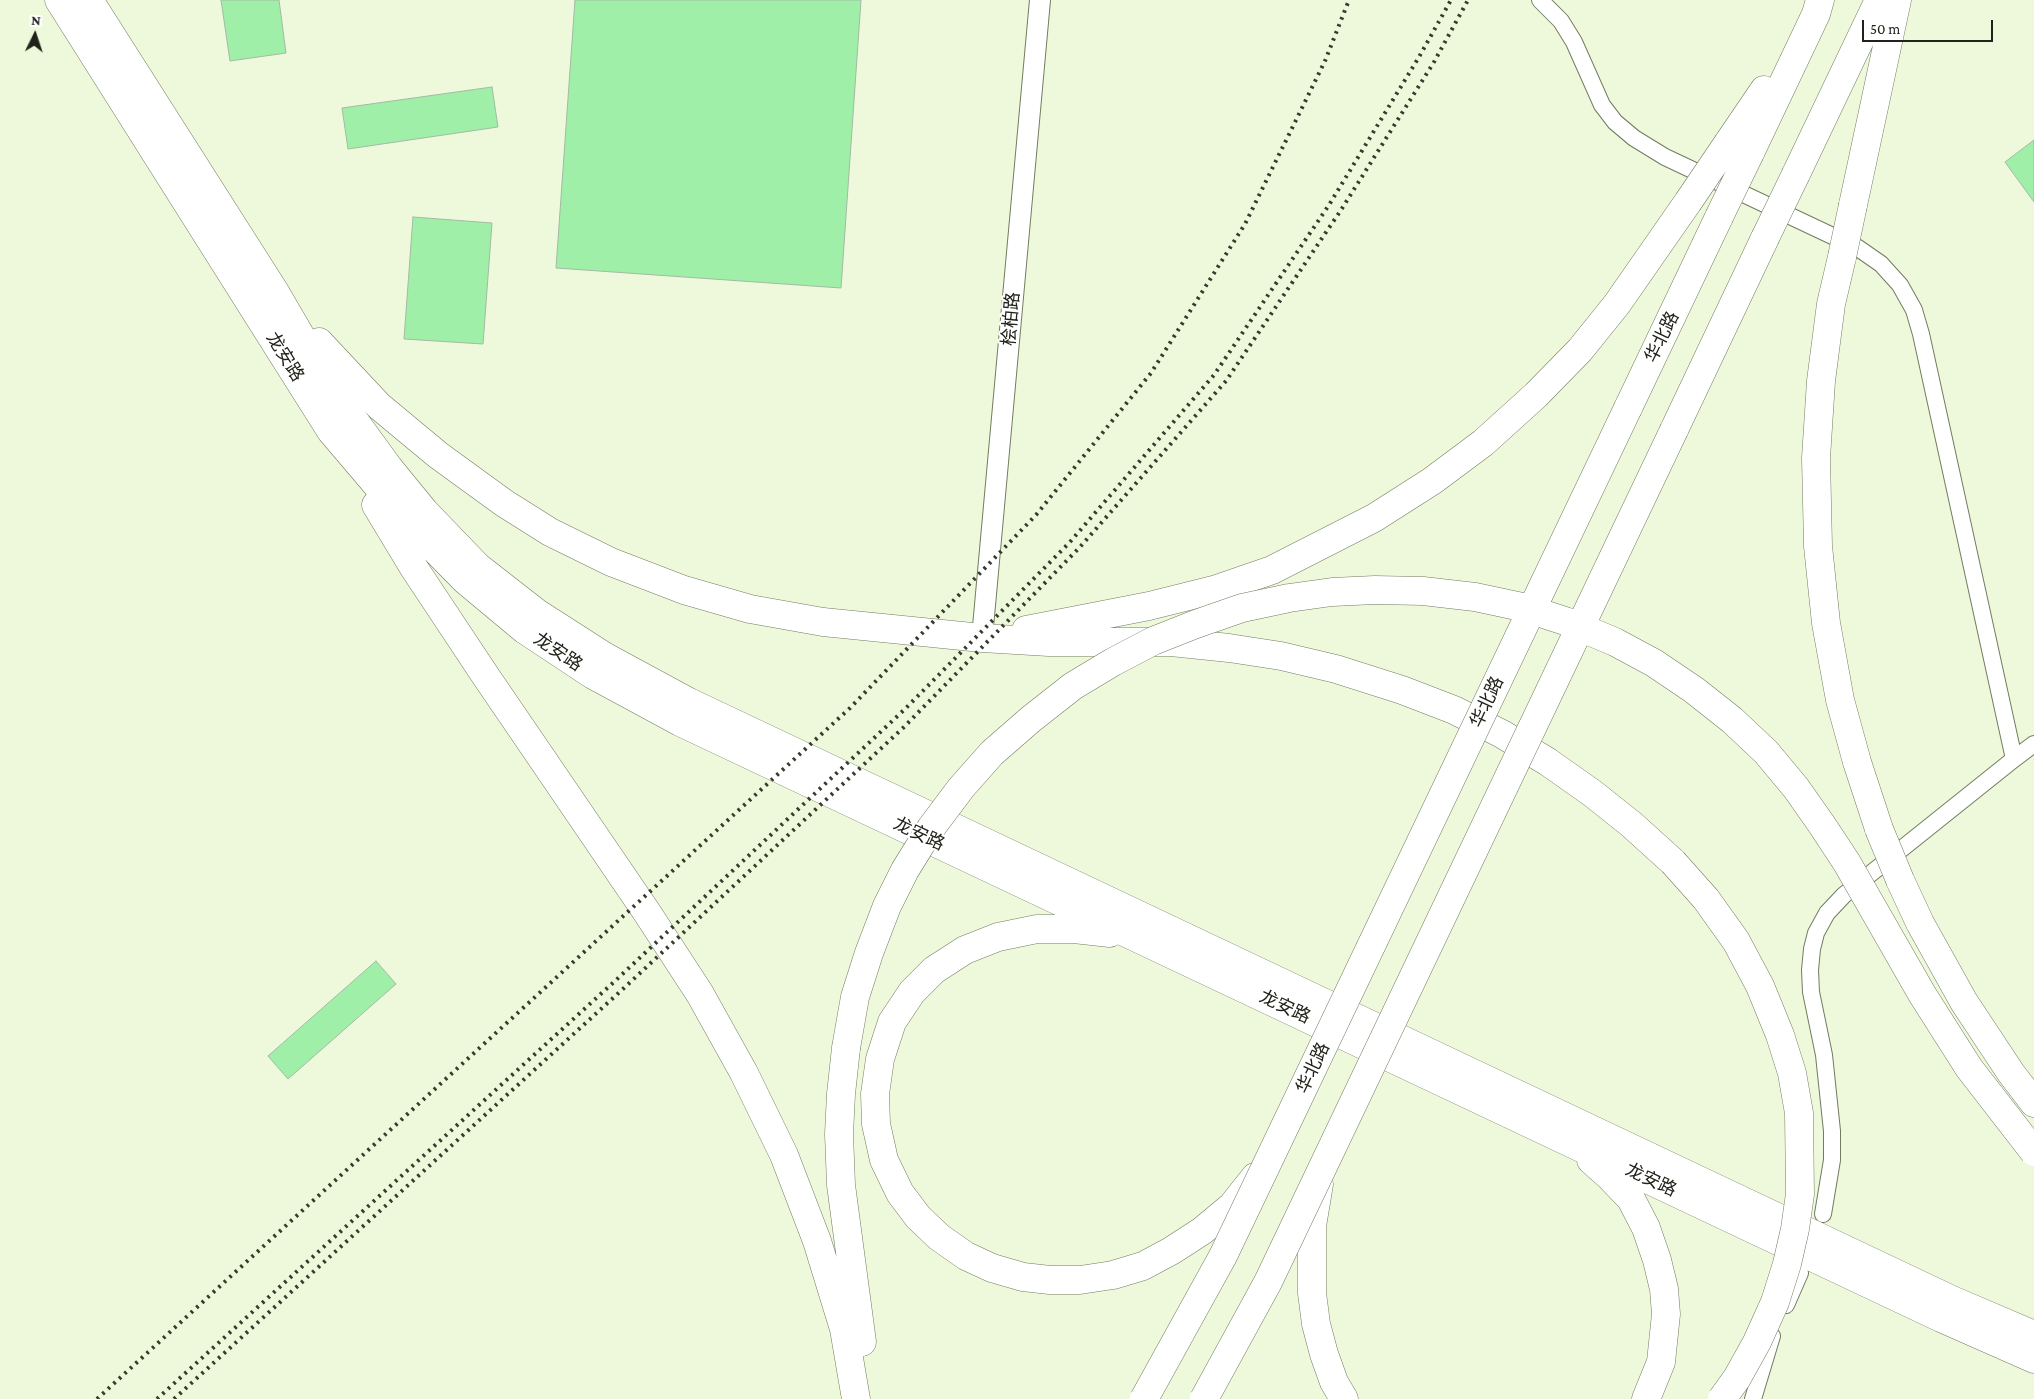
<!DOCTYPE html>
<html>
<head>
<meta charset="utf-8">
<style>
  body { margin:0 }
  #map { position:relative; width:2034px; height:1399px; overflow:hidden; background:#eef9db; font-family:"Crimson Pro",serif }
  canvas { display:block }
  .north { position:absolute; left:10px; top:10px; width:50px; height:50px; -webkit-text-stroke:4px #fff; paint-order:stroke; rotate:4deg; font-size:14px; font-weight:700; line-height:20px; text-align:center; color:#202319 }
  .north::after { content:''; display:block; margin:auto; width:18px; height:22px; background:#202319; clip-path:polygon(50% 0,100% 100%,50% 72%,0 100%) }
  .scale { position:absolute; left:1862px; top:20px; width:131px; height:22px; box-sizing:border-box; border:2px solid #202319; border-top:0; padding-left:6px; font-size:15px; line-height:18px; white-space:nowrap; color:#202319; -webkit-text-stroke:4px #fff; paint-order:stroke }
</style>
</head>
<body>
<div id="map">
<canvas width="2034" height="1399"></canvas>
<div class="north">N</div>
<div class="scale">50 m</div>
</div>
<script>
const g = document.querySelector('canvas').getContext('2d');
g.lineJoin = 'round';
function fillPath(path, color) {
  g.fillStyle = color;
  g.fill(path, 'evenodd');
}
function shape(rows) {
  const path = new Path2D();
  for (const r of rows) {
    path.moveTo(r[0], r[1]);
    for (let i = 2; i < r.length; i += 2) path.lineTo(r[i], r[i + 1]);
  }
  return path;
}
function stroke(path, color, width, dash) {
  g.strokeStyle = color;
  g.lineWidth = width;
  g.lineCap = dash ? 'butt' : 'round';
  g.setLineDash(dash || []);
  g.stroke(path);
}
function drawText(font, color, halo, rows, align = 'center') {
  g.font = font + ' "Crimson Pro","Noto Sans SC",serif';
  g.lineWidth = 4;
  g.setLineDash([]);
  g.textBaseline = 'middle';
  g.strokeStyle = halo;
  g.fillStyle = color;
  for (const [text, x, y, turn = 0] of rows) {
    g.save();
    g.translate(x, y);
    g.rotate((+turn || 0) * Math.PI / 180);
    g.textAlign = isNaN(turn) ? turn : align;
    if (halo) g.strokeText(text, 0, 0);
    g.fillText(text, 0, 0);
    g.restore();
  }
}
const building = shape([
  [221,0,279,0,286,53,230,61,221,0],
  [575,0,861,0,841,288,556,268,575,0],
  [492,87,498,127,348,149,342,108,492,87],
  [2034,140,2034,202,2005,162,2034,140],
  [413,217,492,223,483,344,404,339,413,217],
  [376,961,396,984,288,1079,268,1056,376,961]
]);
const minor = shape([
  [1540,0,1561,21,1574,42,1602,105,1615,122,1634,138,1665,157,1858,248,1881,264,1900,285,1914,310,1921,334,2014,759,1844,895,1827,913,1816,933,1812,949,1810,970,1811,992,1824,1055,1832,1131,1832,1160,1823,1214],
  [2014,759,2034,744],
  [1786,1305,1800,1273],
  [1753,1399,1772,1336]
]);
const tertiary = shape([
  [982,638,1040,0]
]);
const trunk = shape([
  [59,0,331,431,410,524,465,580,525,630,593,675,680,722,1941,1318,2034,1359],
  [89,0,275,292,317,364,354,420,389,468,425,512,478,567,537,613,604,656,689,702,1952,1300,2034,1335],
  [1728,143,1764,90],
  [1750,153,1816,14,1820,0],
  [1796,174,1879,0],
  [1853,205,1897,0],
  [1842,257,1831,304,1821,381,1816,458,1818,546,1826,623,1840,700,1857,762,1879,829],
  [319,342,379,406,438,455,504,503,550,532,611,562,684,590,750,609,823,622,982,638,1049,642,1171,642,1229,648,1281,656,1336,669,1402,690,1454,710,1502,734,1548,762,1592,793,1631,824,1673,862],
  [1628,408,1719,217],
  [1674,430,1765,238],
  [376,505,414,568,485,675,646,911,700,994,744,1073,784,1155,817,1241,844,1329,856,1399],
  [1026,630,1149,606,1217,589,1272,570,1374,518,1432,481,1483,443,1536,395,1580,350,1617,304,1688,202],
  [1900,880,1920,923,1964,1002,2011,1073,2034,1103],
  [1110,933,1074,929,1037,929,998,937,965,950,934,970,912,992,892,1022,880,1059,875,1094,876,1124,884,1160,900,1193,918,1217,939,1237,966,1256,992,1268,1023,1277,1050,1280,1080,1280,1113,1275,1143,1266,1171,1251,1202,1231,1232,1206,1255,1177],
  [846,1048,841,1094,839,1134,841,1185,862,1342],
  [1591,1160,1610,1177,1631,1199,1646,1228,1657,1260,1664,1289,1666,1314,1661,1362,1646,1399],
  [1319,1184,1312,1226,1312,1293,1316,1324,1324,1354,1334,1382,1344,1399]
]);
const rail = shape([
  [97,1399,850,708,1036,515,1151,373,1245,224,1325,61,1349,0],
  [157,1399,615,981,905,709,1070,542,1214,375,1329,205,1419,57,1451,0],
  [174,1399,624,988,904,727,1080,547,1226,381,1341,210,1434,62,1468,0]
]);
const trunkBridge = shape([
  [1688,202,1728,143],
  [1719,217,1750,153],
  [1765,238,1796,174],
  [1842,257,1853,205],
  [1879,829,1900,880],
  [1673,862,1706,899,1736,941,1760,986,1780,1035,1792,1073,1799,1113,1800,1194,1795,1229,1787,1264,1775,1302,1757,1342,1737,1378,1722,1399],
  [846,1048,855,997,869,953,887,906,905,870,931,828,961,788,992,753,1031,719,1073,686,1113,662,1153,641,1196,624,1242,608,1289,598,1332,592,1375,590,1423,591,1475,597,1522,607,1565,621,1615,642,1654,663,1694,690,1732,720,1766,752,1796,788,1822,825,1847,863,1922,994,1969,1068,2034,1152],
  [1144,1399,1223,1256,1628,408],
  [1204,1399,1268,1282,1674,430]
]);
const streetNames = [
  ["桧柏路",1011,319,-85],
  ["华北路",1662,337,-64],
  ["龙安路",285,357,58],
  ["龙安路",558,652,34],
  ["华北路",1487,702,-65],
  ["龙安路",919,834,25],
  ["龙安路",1285,1007,25],
  ["华北路",1313,1068,-65],
  ["龙安路",1651,1180,25]
];
fillPath(building, '#a0efa8');
stroke(building, '#a2baa4', 1);
stroke(minor, '#727c61', 18);
stroke(tertiary, '#727c61', 22);
stroke(trunk, '#727c61', 29);
stroke(minor, '#fff', 16);
stroke(tertiary, '#fff', 20);
stroke(trunk, '#fff', 28);
stroke(rail, '#373b2e', 4, [2.5, 5]);
stroke(trunkBridge, '#727c61', 29, []);
stroke(trunkBridge, '#fff', 28);
drawText('18px', '#202319', '#fff', streetNames);
</script>
</body>
</html>
